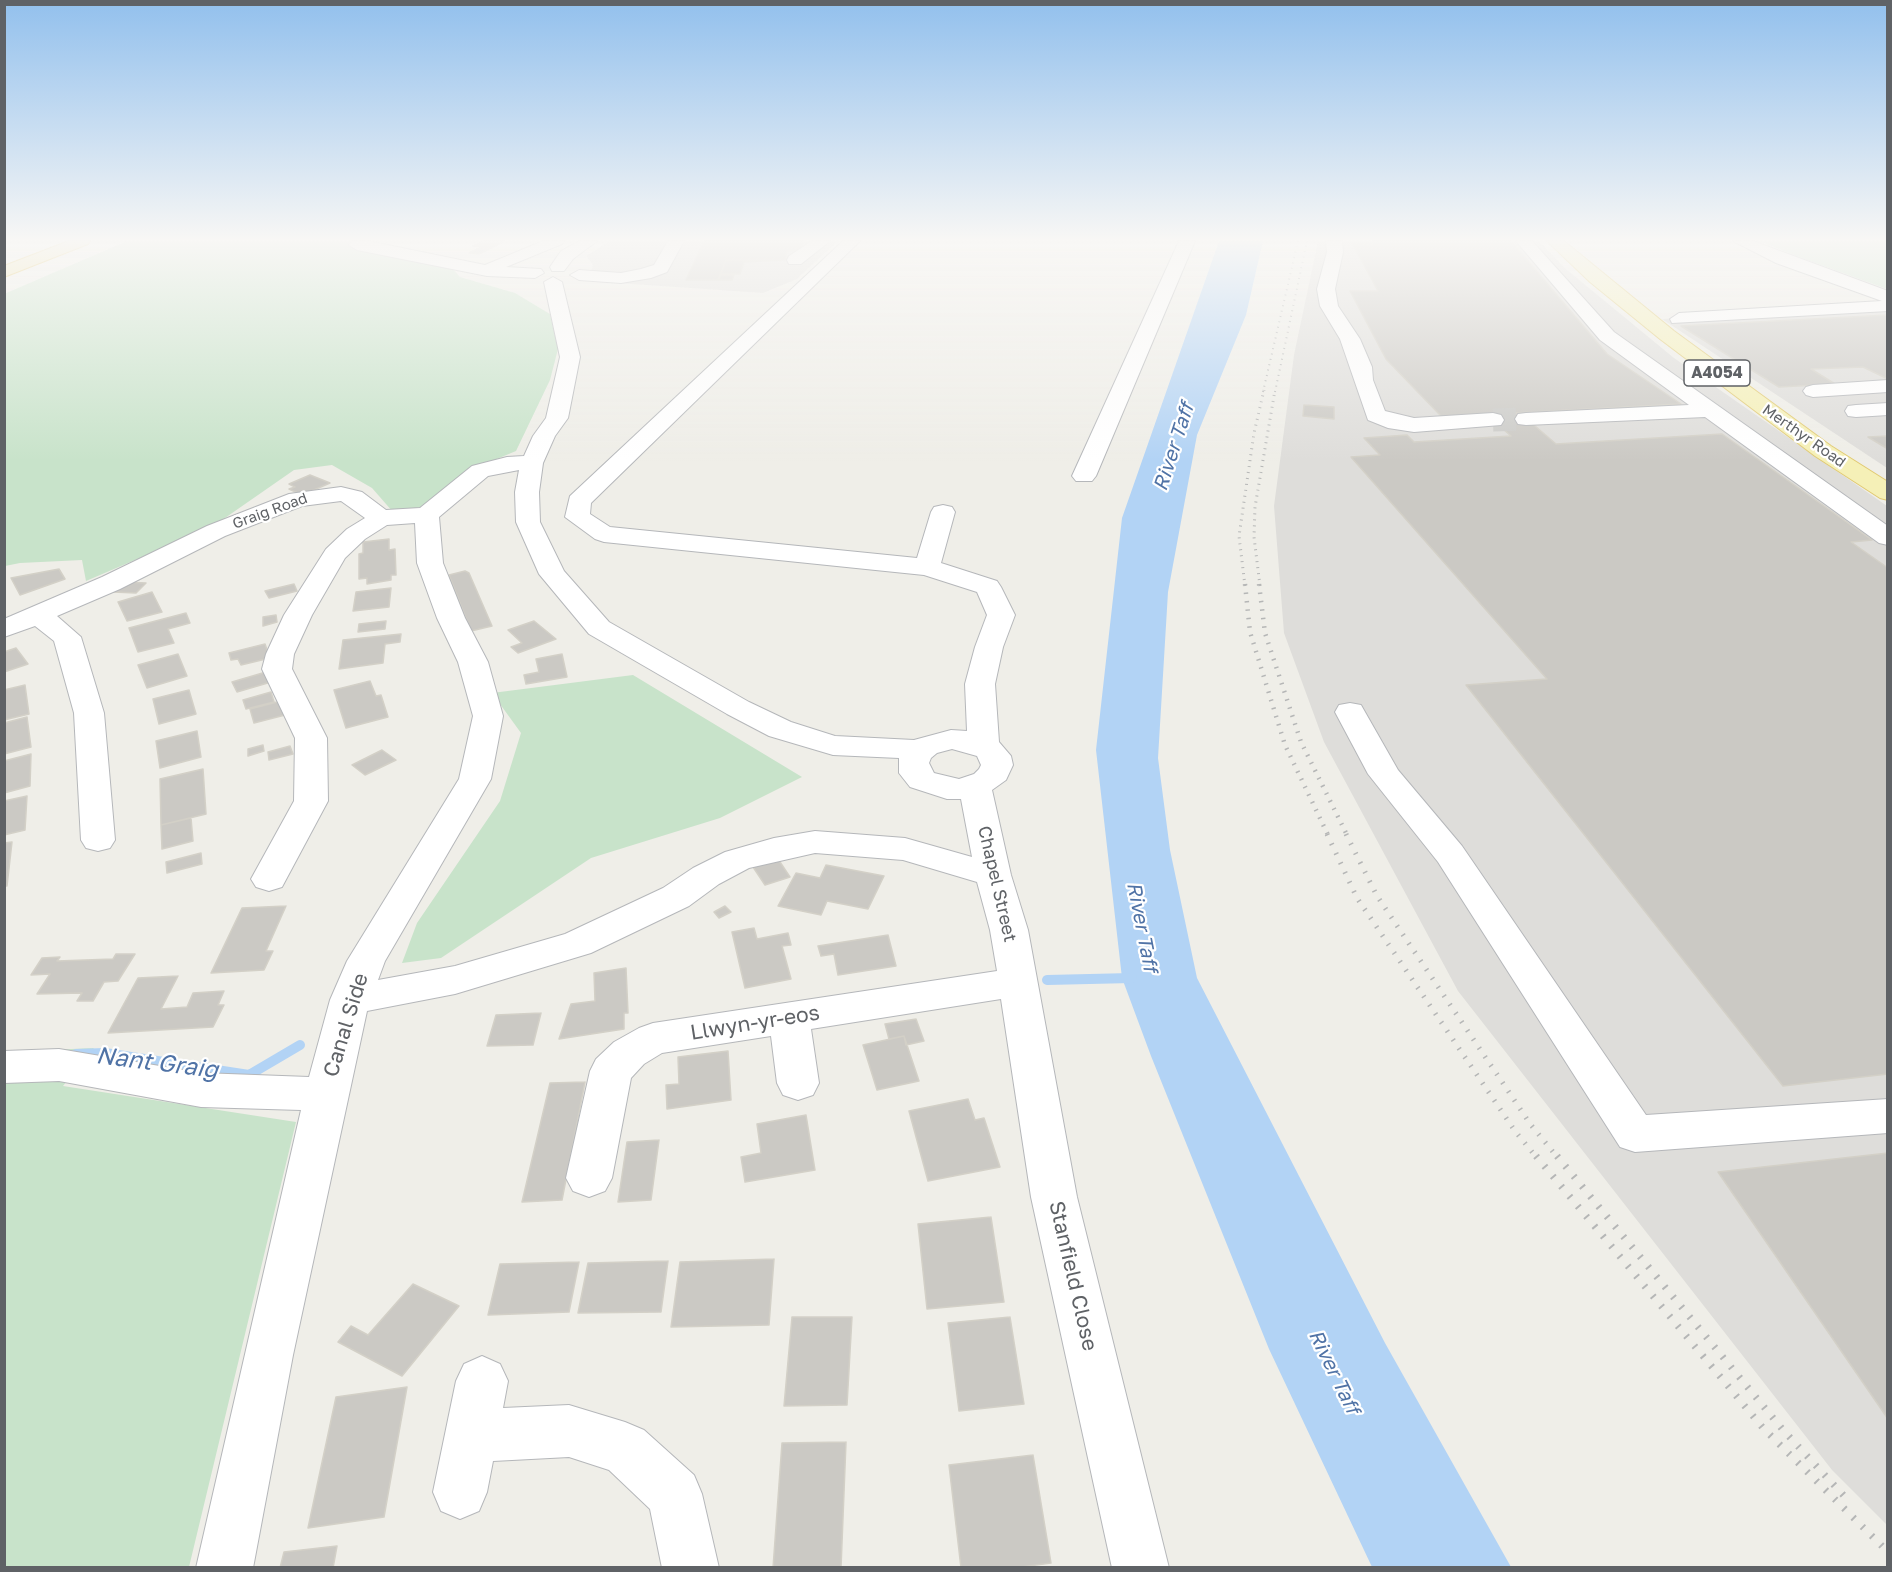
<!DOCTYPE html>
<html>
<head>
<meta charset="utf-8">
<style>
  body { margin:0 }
  #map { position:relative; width:1892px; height:1572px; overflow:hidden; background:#efeee8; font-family:"Golos Text",sans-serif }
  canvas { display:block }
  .frame { position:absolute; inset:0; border:6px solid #5f6266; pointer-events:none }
</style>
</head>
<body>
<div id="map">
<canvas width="1892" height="1572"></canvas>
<div class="frame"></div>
</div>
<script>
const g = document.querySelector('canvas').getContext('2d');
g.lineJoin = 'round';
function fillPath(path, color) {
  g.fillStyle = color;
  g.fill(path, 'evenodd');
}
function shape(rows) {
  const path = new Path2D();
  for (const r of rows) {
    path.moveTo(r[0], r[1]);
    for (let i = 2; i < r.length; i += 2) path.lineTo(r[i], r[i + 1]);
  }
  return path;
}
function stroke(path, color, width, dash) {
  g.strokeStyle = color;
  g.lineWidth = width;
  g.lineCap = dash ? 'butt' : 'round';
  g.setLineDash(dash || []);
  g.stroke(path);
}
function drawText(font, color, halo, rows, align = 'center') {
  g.font = font + ' "Golos Text",sans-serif';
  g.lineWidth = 4.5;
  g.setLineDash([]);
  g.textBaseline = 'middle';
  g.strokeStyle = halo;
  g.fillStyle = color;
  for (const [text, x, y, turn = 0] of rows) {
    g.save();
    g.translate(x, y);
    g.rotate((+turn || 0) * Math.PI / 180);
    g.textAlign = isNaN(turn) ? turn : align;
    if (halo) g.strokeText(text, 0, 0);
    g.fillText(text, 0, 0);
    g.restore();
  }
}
const industrial = shape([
  [610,241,838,241,797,279,763,293,588,281,593,265,586,256],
  [1318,241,1539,241,1566,269,1674,358,1887,506,1887,1525,1832,1470,1458,991,1324,742,1284,633,1274,506,1294,355],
  [1887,307,1887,468,1662,319]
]);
const green = shape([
  [127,241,353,241,351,246,451,267,460,277,515,293,550,314,558,349,550,380,516,451,468,471,423,508,393,512,372,488,332,465,294,470,212,527,86,581,82,560,20,563,5,566,4,294],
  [1759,241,1887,241,1887,289,1799,257],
  [633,675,802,777,720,818,591,858,441,958,402,963,417,923,500,801,521,733,492,693],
  [94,1048,63,1086,296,1122,189,1567,5,1567,4,1052]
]);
const water = shape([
  [1219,241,1263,241,1246,315,1197,435,1168,592,1158,758,1170,850,1197,978,1385,1343,1511,1567,1372,1567,1269,1349,1151,1056,1122,978,1096,750,1122,518]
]);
const stream = shape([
  [1047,980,1132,978],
  [76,1054,105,1053,249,1075,300,1045]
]);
const building = shape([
  [484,241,505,241,479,254,469,253,481,247,473,246,484,241],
  [704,241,804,241,801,251,787,251,785,260,726,260,718,280,686,280,704,241],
  [1373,241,1511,241,1607,354,1681,404,1442,417,1386,359,1350,291,1378,291,1352,243,1374,244,1373,241],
  [726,260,783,260,744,262,740,274,721,274,726,260],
  [721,275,734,275,732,280,718,280,721,275],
  [1888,315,1888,379,1863,367,1811,369,1835,384,1779,387,1681,326,1888,315],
  [1304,405,1334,407,1334,419,1303,416,1304,405],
  [1521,414,1556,444,1722,434,1872,540,1851,542,1888,568,1888,1074,1783,1086,1466,685,1547,679,1351,457,1380,455,1364,438,1407,435,1414,442,1511,436,1488,416,1521,414],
  [1888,436,1888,449,1868,437,1888,436],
  [310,475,330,483,302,495,289,489,295,487,289,484,310,475],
  [389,539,389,550,395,549,396,575,391,575,391,580,367,584,367,578,359,579,359,554,363,553,363,542,389,539],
  [59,569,65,579,20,595,11,578,59,569],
  [465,571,469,573,492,626,471,631,449,575,465,571],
  [124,582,146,583,136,593,113,592,124,582],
  [294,584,297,591,269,598,265,591,294,584],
  [391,588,389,607,353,611,356,592,391,588],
  [152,592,162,612,127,621,118,602,152,592],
  [186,613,190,623,168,629,174,643,138,652,129,628,186,613],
  [276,615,277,622,263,626,263,617,276,615],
  [386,621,385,629,358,632,359,624,386,621],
  [534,621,556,639,518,653,511,647,522,643,508,630,534,621],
  [401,634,400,642,385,644,383,663,339,669,343,640,401,634],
  [265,644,270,658,241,665,238,659,231,660,229,653,265,644],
  [16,648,28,664,4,672,4,652,16,648],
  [178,654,187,676,147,688,138,665,178,654],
  [562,654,567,677,526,684,524,675,539,672,536,659,562,654],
  [266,672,271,682,237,692,232,682,266,672],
  [370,681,376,696,381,695,388,717,346,728,334,690,370,681],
  [25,685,29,714,4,720,4,690,25,685],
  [189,690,196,714,159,724,153,699,189,690],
  [271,692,274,702,246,709,243,700,271,692],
  [281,701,285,715,254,723,250,709,281,701],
  [27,717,31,747,4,754,4,723,27,717],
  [197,731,201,757,160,768,156,741,197,731],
  [263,745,264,751,248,756,248,749,263,745],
  [290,746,293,754,269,760,268,752,290,746],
  [382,750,396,760,365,775,352,765,382,750],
  [31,754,30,786,4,793,4,761,31,754],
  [203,769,206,814,161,825,160,779,203,769],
  [27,796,25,830,4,835,4,801,27,796],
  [191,818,193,841,162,849,161,825,191,818],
  [12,842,7,886,4,886,4,843,12,842],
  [201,853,202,864,167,873,166,862,201,853],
  [778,859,790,877,765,885,753,867,778,859],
  [826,865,884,876,868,909,827,901,821,915,778,906,796,873,820,878,826,865],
  [286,906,266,951,273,951,264,970,211,973,242,908,286,906],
  [725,906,731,912,719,918,714,912,725,906],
  [754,928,757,939,788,933,791,945,782,946,791,979,745,988,732,932,754,928],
  [888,935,896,966,838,975,834,954,821,956,818,946,888,935],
  [116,954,135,954,118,981,104,982,93,1001,77,1001,82,993,37,994,50,974,31,975,42,958,60,957,57,961,113,959,116,954],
  [626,968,628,1013,624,1013,624,1029,559,1039,571,1004,595,1001,594,973,626,968],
  [178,976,161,1009,187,1007,193,993,224,991,218,1005,224,1005,213,1027,108,1033,138,978,178,976],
  [541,1013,533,1045,487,1046,496,1015,541,1013],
  [916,1019,924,1041,906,1045,904,1036,889,1039,885,1024,916,1019],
  [904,1036,919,1081,877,1090,863,1045,904,1036],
  [728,1051,731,1100,667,1109,666,1085,679,1084,678,1057,728,1051],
  [585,1082,562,1200,522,1202,550,1083,585,1082],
  [968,1099,975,1120,984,1118,1000,1167,928,1181,909,1111,968,1099],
  [806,1115,815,1170,745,1182,741,1157,761,1153,757,1124,806,1115],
  [659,1140,651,1200,618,1202,627,1142,659,1140],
  [1888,1153,1888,1419,1718,1172,1888,1153],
  [991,1217,1004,1302,927,1309,918,1224,991,1217],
  [774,1259,769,1325,671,1327,680,1262,774,1259],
  [668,1261,661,1312,578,1313,588,1263,668,1261],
  [579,1262,569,1312,488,1315,500,1264,579,1262],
  [413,1284,459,1306,402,1376,338,1342,351,1326,368,1335,413,1284],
  [792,1317,852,1317,847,1405,784,1406,792,1317],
  [1010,1317,1024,1404,959,1411,948,1323,1010,1317],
  [407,1387,384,1517,308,1528,336,1397,407,1387],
  [846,1442,841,1568,773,1568,782,1443,846,1442],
  [1033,1455,1051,1563,1014,1568,961,1568,949,1465,1033,1455],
  [337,1546,333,1568,280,1568,284,1552,337,1546]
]);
const minorTunnel = shape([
  [1493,420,1526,419]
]);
const minor = shape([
  [352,241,368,241,485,265,543,241,564,241,562,244,506,267,541,269,544,273,535,278,487,276,357,250,349,245,352,241],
  [579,241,597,241,573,259,564,271,552,271,550,267,561,251,579,241],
  [668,241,684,241,667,272,651,278,621,283,579,280,570,275,579,270,621,273,641,269,654,265,668,241],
  [812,241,830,241,801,264,789,264,787,260,789,256,812,241],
  [843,241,860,241,591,503,590,514,610,527,917,558,931,512,934,507,943,505,952,507,955,512,941,563,997,581,1001,587,1015,615,1003,647,995,684,999,742,1011,756,1013,765,1006,780,992,790,1011,875,1028,930,1077,1197,1169,1568,1112,1568,1031,1197,1001,999,811,1029,819,1083,813,1095,798,1100,783,1095,777,1083,771,1036,662,1053,644,1064,631,1078,612,1178,605,1191,589,1197,573,1191,566,1178,590,1071,596,1059,614,1042,639,1028,653,1023,997,971,990,930,977,882,903,860,815,853,749,868,719,884,689,906,591,953,455,994,367,1011,293,1355,253,1568,196,1568,301,1110,201,1107,59,1081,4,1083,4,1051,59,1049,201,1073,309,1077,330,1000,347,961,459,779,473,716,458,662,437,618,417,563,415,523,387,525,365,539,345,558,312,615,294,654,292,669,327,738,328,801,282,887,269,891,256,887,251,879,294,801,295,738,262,669,266,654,284,615,326,549,347,529,365,518,341,501,302,506,225,536,120,589,57,616,81,637,104,713,115,840,110,848,98,851,86,848,81,840,74,713,54,641,35,626,4,637,4,619,102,577,207,526,289,494,341,487,362,492,386,510,420,508,472,466,507,457,524,456,533,436,546,418,560,357,544,282,553,277,562,282,580,357,568,418,555,436,543,463,539,492,540,522,564,571,609,622,749,702,791,722,835,736,914,740,951,730,967,731,965,684,975,647,987,615,977,592,924,575,604,542,595,539,565,517,570,496,843,241],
  [519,470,515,492,516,522,539,574,589,634,727,714,769,736,833,755,899,758,899,773,910,787,947,799,961,799,972,857,905,838,815,831,774,838,725,852,693,868,663,888,565,934,455,966,378,980,385,961,491,779,503,716,488,662,465,618,443,563,439,517,488,476,519,470],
  [952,749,977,756,981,765,979,769,974,774,959,779,934,773,929,763,931,758,937,753,952,749],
  [1179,241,1195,241,1096,476,1092,481,1076,481,1072,476,1179,241],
  [1326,241,1342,241,1343,252,1335,289,1338,306,1360,339,1372,367,1373,380,1385,411,1414,418,1493,413,1501,415,1504,420,1501,425,1414,432,1388,428,1368,420,1340,339,1320,306,1317,289,1327,252,1326,241],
  [1516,241,1532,241,1614,332,1888,526,1888,545,1879,543,1705,417,1526,425,1518,424,1515,419,1518,414,1526,413,1689,405,1600,340,1516,241],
  [1733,241,1753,241,1888,291,1888,311,1672,323,1670,319,1679,313,1882,301,1776,263,1733,241],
  [1888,380,1888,392,1813,397,1806,395,1803,391,1806,387,1813,385,1888,380],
  [1888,403,1888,415,1856,417,1848,416,1845,411,1848,406,1856,405,1888,403],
  [1350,703,1361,705,1398,770,1462,846,1646,1115,1888,1099,1888,1133,1635,1152,1620,1147,1438,862,1368,774,1335,712,1339,705,1350,703],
  [482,1356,500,1364,508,1381,503,1408,569,1405,625,1422,644,1430,694,1475,702,1494,719,1568,662,1568,650,1509,609,1470,569,1457,493,1461,487,1492,479,1511,460,1519,441,1511,433,1492,456,1381,464,1364,482,1356]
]);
const major = shape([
  [1547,241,1564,241,1674,331,1831,446,1888,482,1888,500,1880,498,1815,456,1660,339,1590,282,1547,241]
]);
const highway = shape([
  [69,241,90,241,88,244,4,277,4,266,69,241]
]);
const railFar4 = shape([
  [1263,392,1298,241],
  [1275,392,1307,241]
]);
const railFar3 = shape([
  [1245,586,1239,536,1254,433,1264,390],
  [1260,586,1254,537,1255,507,1275,390]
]);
const railFar2 = shape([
  [1245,584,1250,632,1285,745,1328,835],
  [1259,584,1265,633,1301,742,1347,835]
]);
const railFar1 = shape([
  [1327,834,1357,898,1515,1131,1537,1158],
  [1346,834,1377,896,1531,1125,1558,1158]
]);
const rail = shape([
  [1536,1156,1763,1428,1888,1552],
  [1557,1156,1783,1430,1846,1498]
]);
const farStreetnames = [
  ["Merthyr Road",1804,436,35],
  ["Graig Road",270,511,-20]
];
const shields = [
  [1717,373,66]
];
const shieldNames = [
  ["A4054",1717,373]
];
const streetNames = [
  ["Chapel Street",997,884,77]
];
const waterNames = [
  ["River Taff",1174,447,-72],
  ["River Taff",1142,927,79],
  ["River Taff",1334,1372,64]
];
const nearStreetnames = [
  ["Llwyn-yr-eos",755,1023,-9],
  ["Canal Side",346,1025,-73],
  ["Stanfield Close",1073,1276,77]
];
const nearWaternames = [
  ["Nant Graig",157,1063,7]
];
fillPath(industrial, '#deddda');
fillPath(green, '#c8e3ca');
fillPath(water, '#b2d3f5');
stroke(stream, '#b2d3f5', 10);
fillPath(building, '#cbc9c4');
stroke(building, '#d3d0c7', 1.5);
stroke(minorTunnel, '#cbcbc8', 23, [23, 12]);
stroke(minor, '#b5b7ba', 2);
stroke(major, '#e1c970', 2);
stroke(highway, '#daad1d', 2);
fillPath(minor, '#fff');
fillPath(major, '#f5f0b7');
fillPath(highway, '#f0e29e');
stroke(railFar4, '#b5b6b6', 2, [1, 4.5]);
stroke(railFar3, '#b5b6b6', 3, [1, 5]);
stroke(railFar2, '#b5b6b6', 4.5, [1.5, 7]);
stroke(railFar1, '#b5b6b6', 5, [1.5, 9]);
stroke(rail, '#b5b6b6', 7, [2, 11]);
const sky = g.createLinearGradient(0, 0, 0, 461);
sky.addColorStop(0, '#92c0ed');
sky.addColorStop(0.52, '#f8f7f5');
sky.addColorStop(1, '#f8f7f500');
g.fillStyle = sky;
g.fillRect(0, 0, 1892, 461);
drawText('15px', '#5f6266', '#fff', farStreetnames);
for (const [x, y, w] of shields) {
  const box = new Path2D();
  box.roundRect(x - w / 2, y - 13, w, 26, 4.5);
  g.fillStyle = '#fff';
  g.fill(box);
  stroke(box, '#5f6266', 1.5);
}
drawText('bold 16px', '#5f6266', null, shieldNames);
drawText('18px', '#5f6266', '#fff', streetNames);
drawText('italic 20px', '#5073a6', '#fff', waterNames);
drawText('21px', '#5f6266', '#fff', nearStreetnames);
drawText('italic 24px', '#5073a6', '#fff', nearWaternames);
</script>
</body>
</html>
